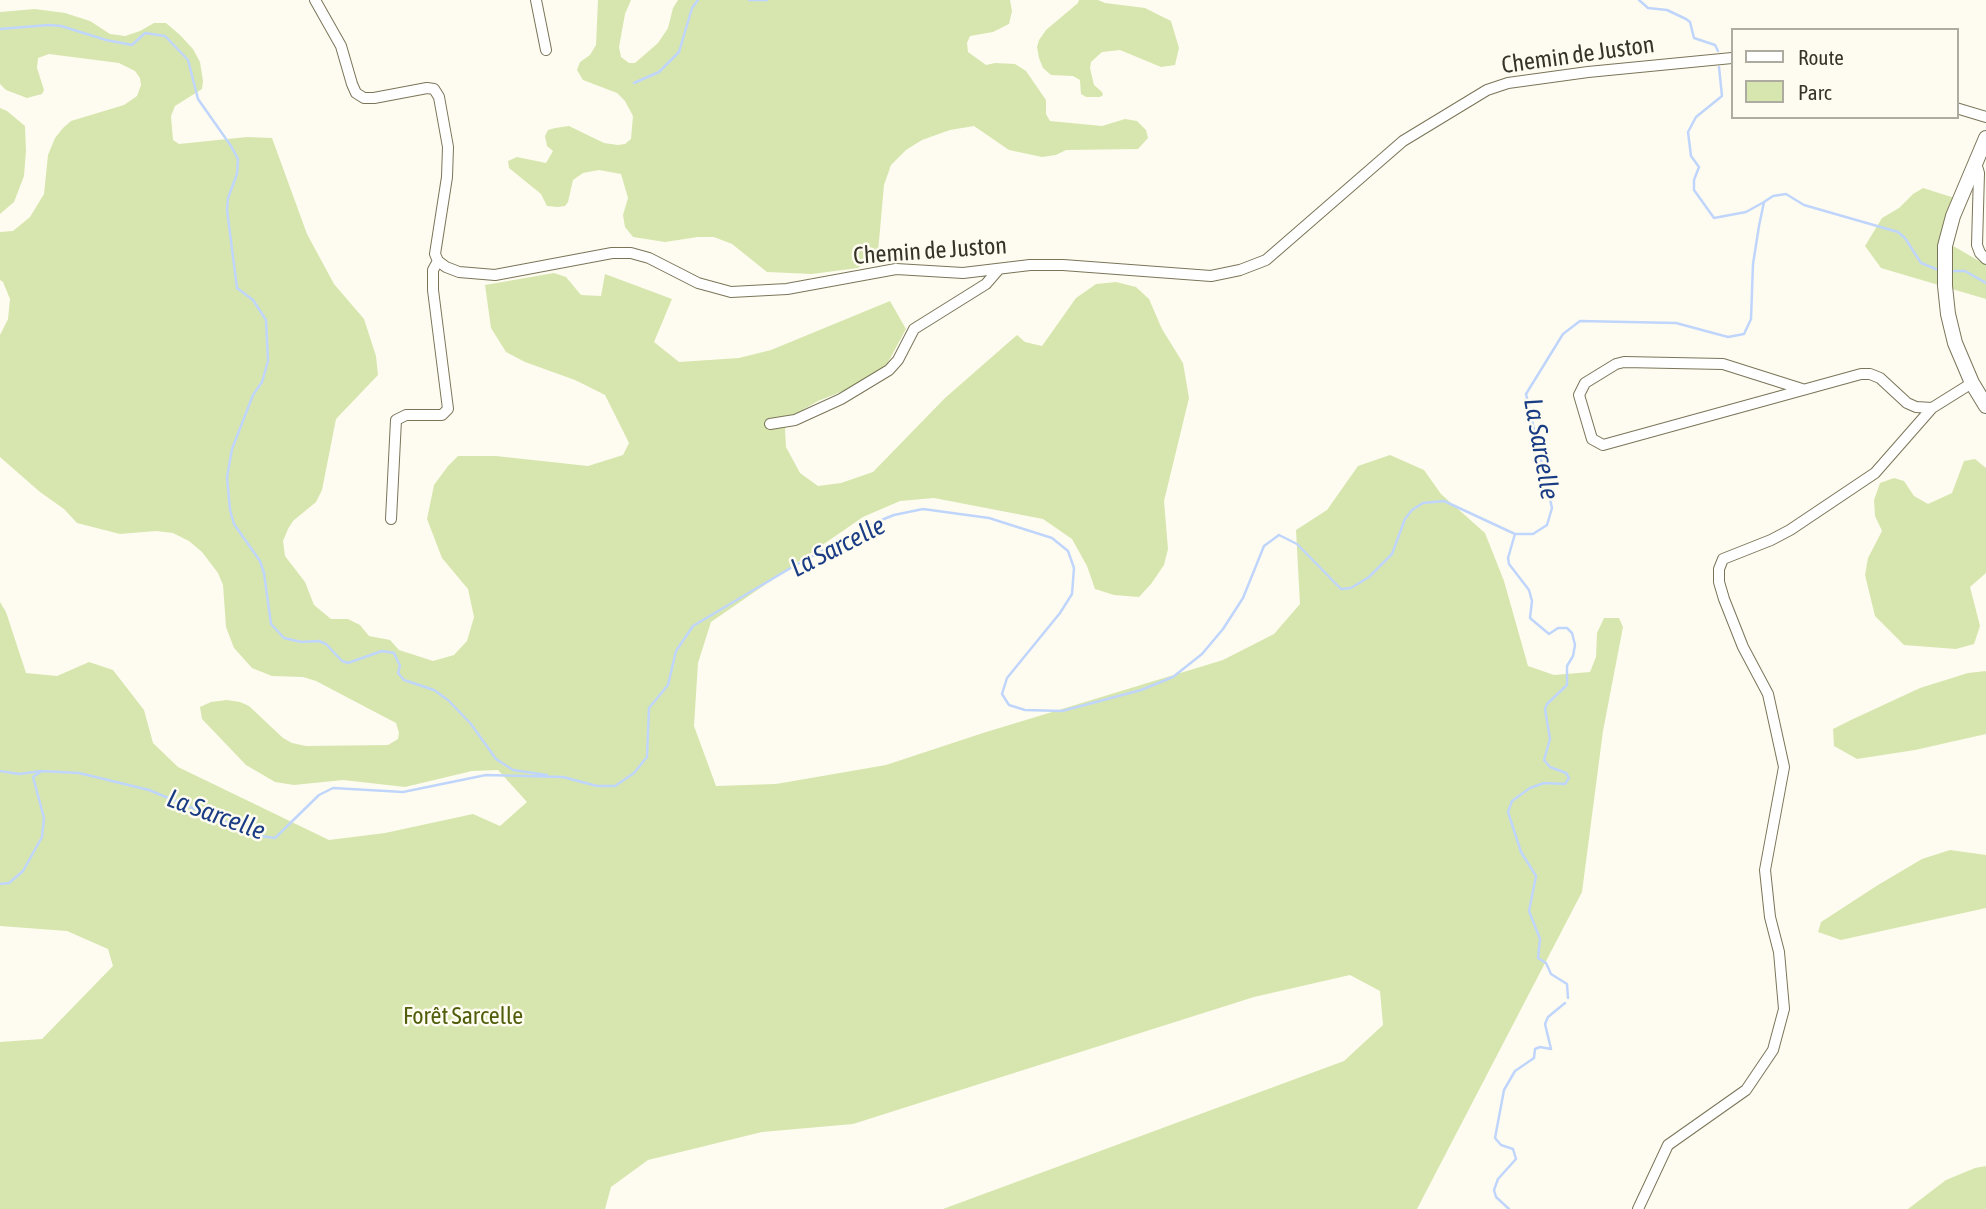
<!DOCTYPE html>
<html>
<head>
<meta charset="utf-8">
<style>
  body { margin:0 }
  #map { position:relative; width:1986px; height:1209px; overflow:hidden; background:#fefcf0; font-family:"Asap Condensed",sans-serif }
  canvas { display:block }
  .legend { position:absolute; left:1731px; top:28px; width:228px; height:91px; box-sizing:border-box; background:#fefcf0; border:2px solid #aeaca0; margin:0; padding:9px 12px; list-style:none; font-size:21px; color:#363428 }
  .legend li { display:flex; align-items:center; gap:14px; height:35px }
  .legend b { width:35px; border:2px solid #aeaca0 }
</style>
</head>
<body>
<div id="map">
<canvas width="1986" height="1209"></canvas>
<ul class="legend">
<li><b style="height:9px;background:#fff"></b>Route</li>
<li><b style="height:19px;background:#d7e6ae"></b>Parc</li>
</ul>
</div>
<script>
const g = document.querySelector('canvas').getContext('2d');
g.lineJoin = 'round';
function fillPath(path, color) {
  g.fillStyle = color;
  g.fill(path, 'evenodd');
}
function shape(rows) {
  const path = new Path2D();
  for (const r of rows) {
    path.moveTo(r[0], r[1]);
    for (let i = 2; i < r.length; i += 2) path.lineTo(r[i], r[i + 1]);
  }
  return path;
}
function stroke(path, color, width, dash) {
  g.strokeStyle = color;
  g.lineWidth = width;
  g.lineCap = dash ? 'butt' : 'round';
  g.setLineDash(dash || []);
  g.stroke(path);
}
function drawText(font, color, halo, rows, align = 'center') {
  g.font = font + ' "Asap Condensed",sans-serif';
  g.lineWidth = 5;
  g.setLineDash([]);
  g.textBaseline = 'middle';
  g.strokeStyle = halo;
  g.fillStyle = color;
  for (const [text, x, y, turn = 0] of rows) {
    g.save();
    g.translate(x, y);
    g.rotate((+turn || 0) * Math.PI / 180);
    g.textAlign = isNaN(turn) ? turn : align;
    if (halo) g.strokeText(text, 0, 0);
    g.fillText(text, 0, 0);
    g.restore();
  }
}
const green = shape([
  [598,0,631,0,625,14,619,47,621,57,629,63,635,63,658,43,668,28,673,8,678,0,1010,0,1012,11,1009,24,993,32,970,36,967,43,968,52,986,65,995,63,1015,64,1026,71,1046,100,1046,114,1050,121,1102,126,1125,119,1137,121,1146,130,1148,138,1138,149,1066,150,1056,155,1042,157,1009,150,974,126,950,130,922,140,906,150,891,165,884,185,878,252,869,260,858,268,812,274,767,272,732,244,714,237,698,237,665,242,633,237,625,227,623,215,628,198,621,174,599,170,583,173,573,180,568,202,565,206,558,207,547,206,541,194,509,168,508,161,517,157,546,163,553,151,547,146,545,136,548,130,555,128,569,126,604,143,618,145,625,144,631,139,633,116,625,101,617,93,583,80,577,70,580,62,590,55,596,45],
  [1079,0,1098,0,1105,3,1145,8,1171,21,1179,48,1175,65,1161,67,1120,50,1102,52,1091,62,1090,68,1094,85,1102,92,1103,95,1100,97,1086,97,1081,94,1080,80,1073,76,1051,75,1043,68,1039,58,1037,47,1039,40,1046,30,1078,3],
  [35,9,65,13,90,21,110,34,125,36,140,31,154,23,166,23,180,35,193,49,200,62,203,81,202,89,175,106,171,116,173,140,179,144,247,137,272,138,307,234,334,284,364,319,376,356,378,375,336,419,322,490,316,502,293,521,288,529,283,541,285,556,305,582,314,605,331,619,348,619,360,625,369,636,390,640,399,650,433,661,454,655,467,641,474,617,468,589,442,558,427,519,434,485,448,466,458,456,496,456,588,466,623,455,629,443,605,395,575,380,525,362,506,352,491,328,485,285,554,273,566,277,581,295,601,296,605,274,672,299,654,342,679,362,739,358,771,350,890,301,906,329,886,366,853,387,818,401,792,416,785,429,786,447,800,473,818,486,841,483,873,472,945,398,1017,335,1025,342,1042,346,1076,298,1096,284,1116,282,1136,287,1149,299,1162,329,1183,363,1189,398,1164,501,1168,549,1164,565,1151,584,1139,597,1114,595,1095,589,1087,566,1072,539,1043,519,934,498,900,501,863,517,711,622,698,663,694,726,716,786,776,784,886,765,983,733,1223,660,1274,634,1300,604,1296,530,1327,510,1358,466,1390,455,1424,470,1441,494,1485,533,1504,581,1528,666,1554,675,1590,672,1596,657,1597,633,1604,618,1619,618,1623,627,1603,731,1582,892,1417,1209,943,1209,1344,1061,1383,1025,1380,991,1350,975,1254,997,853,1124,762,1132,648,1160,611,1187,605,1209,0,1209,0,1042,42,1039,113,966,108,949,67,931,0,926,0,602,6,612,26,673,57,676,89,662,113,670,144,710,153,743,178,767,329,840,385,833,473,814,500,826,527,802,498,770,472,771,405,787,343,780,294,785,275,782,246,765,202,719,200,707,211,702,227,700,240,702,249,706,283,738,292,743,306,746,388,745,398,739,399,733,396,723,316,681,303,677,272,676,252,668,234,648,226,627,223,585,218,573,202,552,189,541,173,533,156,531,120,534,77,523,64,509,40,492,0,457,0,335,8,319,10,299,3,282,0,280,0,232,13,231,30,217,44,194,48,155,55,138,63,128,71,121,124,105,137,96,141,85,140,78,135,71,119,63,49,54,38,58,37,68,44,90,42,94,27,98,6,90,0,84,0,12],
  [0,108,7,111,25,126,26,151,24,176,14,202,0,214],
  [1923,188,1961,200,1943,243,1955,247,1986,265,1986,299,1881,268,1865,246,1882,218,1899,208,1913,194],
  [1975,459,1986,468,1986,573,1970,587,1980,626,1974,644,1956,649,1904,645,1875,616,1865,575,1868,558,1882,531,1875,516,1874,500,1880,483,1894,478,1904,481,1914,496,1928,504,1952,493,1964,461],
  [1986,671,1986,734,1915,750,1857,759,1834,746,1833,729,1851,720,1920,688,1968,673],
  [1950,850,1986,855,1986,908,1841,940,1818,932,1821,922,1878,885,1922,859],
  [1986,1166,1986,1209,1908,1209,1946,1180,1975,1168]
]);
const stream = shape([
  [749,0,767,0],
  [1639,0,1648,8,1667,10,1686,19,1690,22,1694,38,1715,45,1718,51],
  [0,29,49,25,61,26,106,40,132,45,145,33,165,36,188,60,198,99,231,146,238,159,237,174,228,198,227,210,237,288,253,300,266,320,268,361,262,382,253,395,232,449,227,477,230,510,234,524,260,561,264,573,271,624,284,638,301,642,319,641,326,644,342,661,348,663,382,651,394,653,400,666,398,673,404,680,434,690,448,700,471,724,496,759,513,770,547,775],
  [1719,67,1722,96,1696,117,1688,132,1691,156,1699,167,1694,180,1694,190,1714,218,1746,212,1764,202],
  [634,83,659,72,679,52,692,8,698,0],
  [1951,271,1965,271,1986,283],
  [1515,534,1508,558,1509,564,1529,590,1532,601,1530,618,1549,634,1558,628,1567,628,1572,633,1575,645,1573,656,1567,666,1567,685,1547,704,1545,709,1550,739,1544,760,1550,767,1566,773,1569,778,1565,784,1544,783,1530,788,1512,801,1508,812,1521,852,1536,876,1529,911,1540,939,1538,958,1546,963,1551,974,1567,984,1568,998],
  [0,771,19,774,42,771],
  [0,884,9,883,23,871,42,837,44,818,33,777,42,771,79,773,149,790,260,836,275,838,319,795,333,788,403,792,486,775,563,777,597,786,615,786,634,773,647,757,649,708,668,685,676,651,693,626,794,566,874,523,894,515,923,509,989,518,1052,538,1068,551,1074,568,1072,594,1060,613,1007,678,1002,694,1009,705,1025,710,1062,711,1141,690,1173,677,1202,654,1223,629,1243,598,1264,546,1279,535,1297,544,1341,589,1351,588,1369,577,1392,554,1405,519,1412,510,1423,503,1444,501,1515,534,1533,534,1547,525,1552,508,1526,394,1563,334,1580,321,1676,323,1728,337,1744,334,1751,319,1753,264,1759,226,1764,202,1773,196,1786,194,1804,205,1898,232,1905,238,1921,263,1941,271],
  [1509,1209,1496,1197,1494,1190,1498,1179,1516,1159,1513,1149,1501,1145,1495,1138,1504,1090,1515,1071,1534,1058,1535,1049,1540,1047,1551,1049,1545,1024,1548,1017,1565,1003]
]);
const street = shape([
  [315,0,341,46,352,84,356,93,364,98,374,98,427,88,434,89,439,97,448,147,447,177,435,254,438,261,446,267,459,272,495,275,612,253,631,253,649,258,698,283,731,292,787,289,896,269,963,273,1030,265,1063,265,1211,276,1240,270,1266,260,1403,141,1487,90,1508,83,1588,72,1732,58],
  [536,0,546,50],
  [1956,108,1986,117],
  [1975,160,1979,173,1977,245,1980,253,1986,259],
  [1802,389,1723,364,1624,362,1616,364,1585,383,1579,395,1592,439,1603,445,1861,374,1870,374,1880,378,1907,403,1916,407,1932,408],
  [770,424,795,420,841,399,889,370,898,360,914,329,986,284,999,269],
  [391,519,396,420,406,415,442,415,448,409,433,290,433,270,438,261],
  [1638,1209,1668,1145,1746,1090,1773,1050,1784,1009,1779,952,1770,917,1765,870,1784,767,1768,694,1743,647,1724,599,1719,582,1719,569,1723,559,1771,540,1790,530,1875,473,1932,408,1972,383]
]);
const secondary = shape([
  [1986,138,1953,216,1945,246,1945,286,1948,314,1955,343,1972,383,1986,406]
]);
const streetNames = [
  ["Chemin de Juston",1578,55,-8],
  ["Chemin de Juston",930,251,-4]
];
const parkNames = [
  ["Forêt Sarcelle",463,1016]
];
const waterNames = [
  ["La Sarcelle",1541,449,80],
  ["La Sarcelle",838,547,-27],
  ["La Sarcelle",216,815,20]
];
fillPath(green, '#d7e6ae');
stroke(stream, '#c0d5fc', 2.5);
stroke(street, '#7a7559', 12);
stroke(secondary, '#7a7559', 16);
stroke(street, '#fff', 10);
stroke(secondary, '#fff', 14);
drawText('24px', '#363428', '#fefcf0', streetNames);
drawText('24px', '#505e0b', '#fefcf0', parkNames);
drawText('italic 26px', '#1a3c84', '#fefcf0', waterNames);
</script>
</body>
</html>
